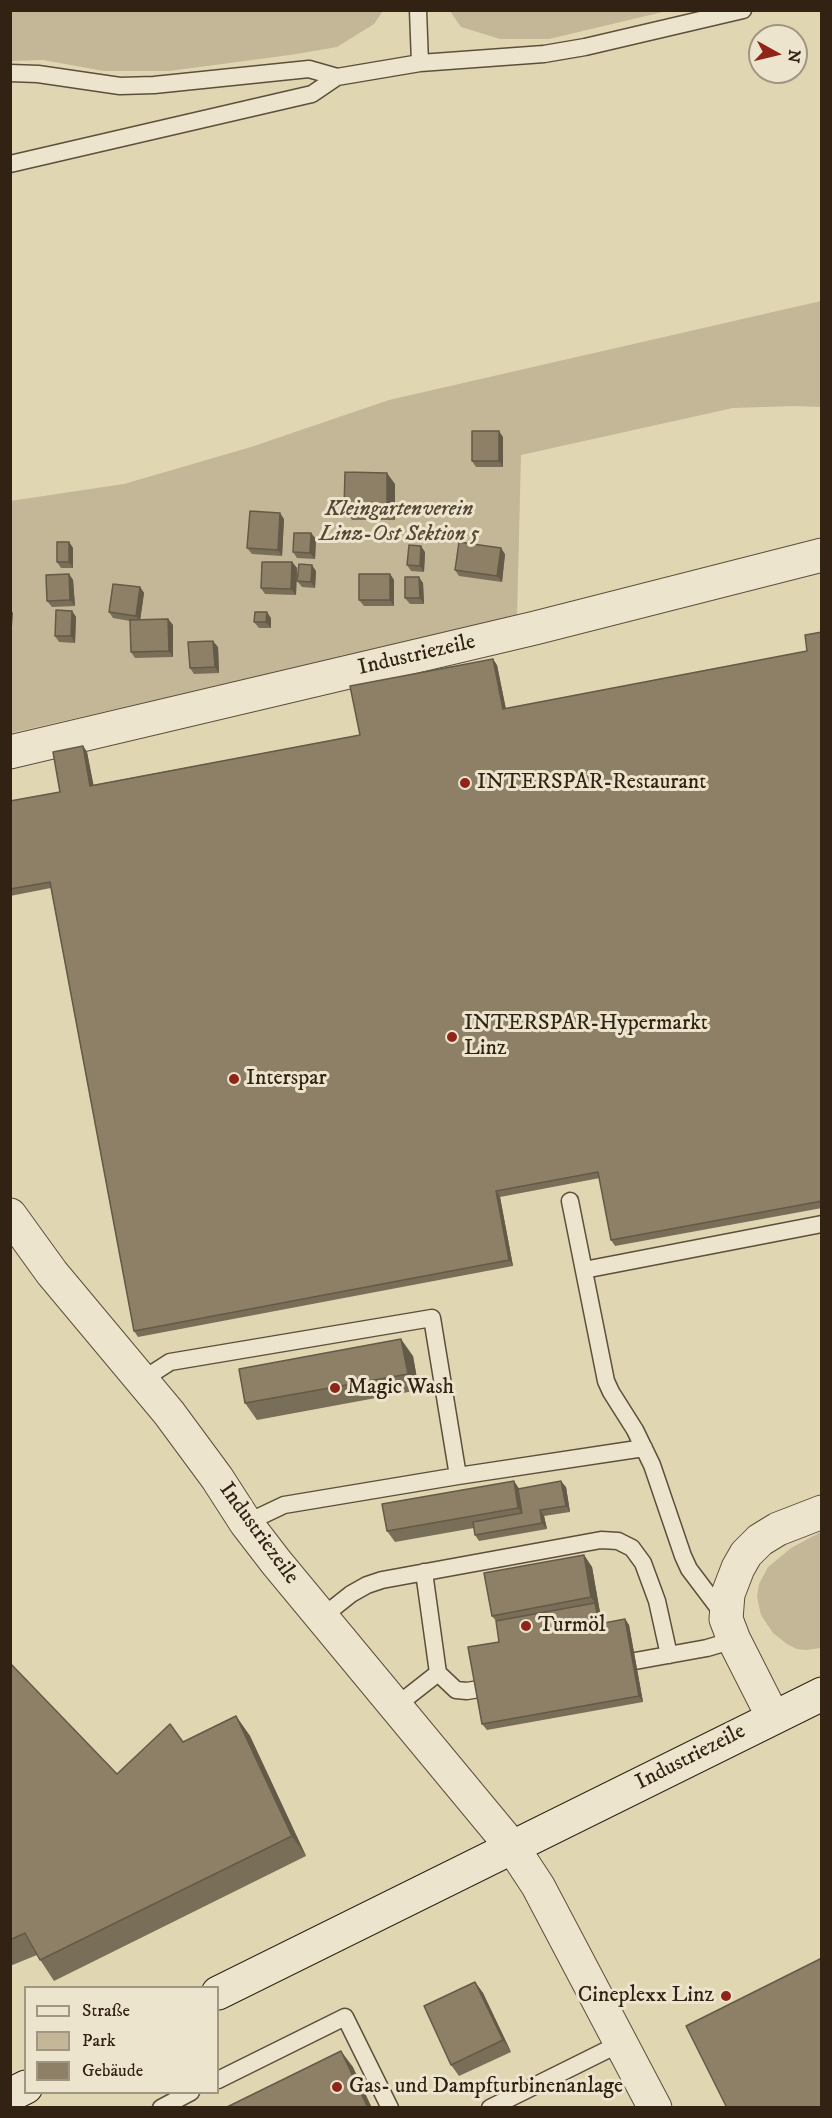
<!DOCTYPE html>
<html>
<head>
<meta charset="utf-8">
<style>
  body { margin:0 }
  #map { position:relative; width:832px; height:2118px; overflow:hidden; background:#e1d6b2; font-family:"IM FELL DW Pica",serif }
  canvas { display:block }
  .frame { position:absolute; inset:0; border:12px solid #312213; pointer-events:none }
  .legend { position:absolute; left:24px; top:1986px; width:195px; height:108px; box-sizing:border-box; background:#ece4cd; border:2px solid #a19683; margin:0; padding:8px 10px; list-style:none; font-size:18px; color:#312213 }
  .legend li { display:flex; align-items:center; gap:12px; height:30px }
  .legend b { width:30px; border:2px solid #a19683 }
  .north { position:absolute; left:748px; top:24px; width:60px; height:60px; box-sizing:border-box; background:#ece4cd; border:2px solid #a19683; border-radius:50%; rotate:98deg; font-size:16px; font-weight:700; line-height:24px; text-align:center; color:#312213 }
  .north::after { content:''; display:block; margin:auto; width:21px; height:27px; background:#8f2418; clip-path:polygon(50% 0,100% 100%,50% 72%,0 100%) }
</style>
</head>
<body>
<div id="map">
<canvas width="832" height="2118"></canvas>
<div class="frame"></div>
<ul class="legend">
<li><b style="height:8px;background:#ece4cd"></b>Straße</li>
<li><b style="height:16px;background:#c3b797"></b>Park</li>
<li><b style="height:16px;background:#8d8066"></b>Gebäude</li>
</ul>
<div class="north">N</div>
</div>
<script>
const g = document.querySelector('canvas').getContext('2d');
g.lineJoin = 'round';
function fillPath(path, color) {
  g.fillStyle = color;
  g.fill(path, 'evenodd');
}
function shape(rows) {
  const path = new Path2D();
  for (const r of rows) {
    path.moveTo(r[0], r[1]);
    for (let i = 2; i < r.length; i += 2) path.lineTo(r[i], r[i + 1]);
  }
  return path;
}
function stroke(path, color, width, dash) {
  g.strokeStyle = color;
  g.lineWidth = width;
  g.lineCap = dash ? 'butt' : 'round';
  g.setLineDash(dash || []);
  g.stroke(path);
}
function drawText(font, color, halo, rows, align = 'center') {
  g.font = font + ' "IM FELL DW Pica",serif';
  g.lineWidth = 6;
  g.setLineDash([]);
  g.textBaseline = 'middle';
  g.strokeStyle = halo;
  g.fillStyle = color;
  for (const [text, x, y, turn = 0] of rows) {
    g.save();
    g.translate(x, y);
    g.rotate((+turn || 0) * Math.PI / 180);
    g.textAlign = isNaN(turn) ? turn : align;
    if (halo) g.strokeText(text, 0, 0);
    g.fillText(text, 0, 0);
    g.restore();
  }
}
const green = shape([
  [10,11,11,10,383,11,374,24,337,47,290,55,169,71,104,71,43,60,11,61],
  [450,11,667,11,549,39,500,39,461,27],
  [821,301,821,407,794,406,733,408,521,455,517,617,11,733,10,501,124,484,251,447,389,400],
  [821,1532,821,1648,806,1650,797,1649,787,1644,773,1633,761,1615,757,1597,759,1584,768,1567,791,1548]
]);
const service = shape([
  [418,10,420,63],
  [10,73,38,74,120,86,154,85,309,69,337,77],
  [10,164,312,94,337,77,420,63,544,54,585,47,743,10],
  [570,1201,606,1381,611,1392,635,1430,652,1465,683,1556,689,1569,723,1614],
  [584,1270,822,1224],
  [142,1380,170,1362,432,1318,458,1476],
  [246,1523,284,1505,458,1476,644,1448],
  [424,1572,438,1673],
  [322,1617,351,1594,367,1585,382,1580,601,1540,618,1541,632,1548,643,1563,657,1601,669,1655],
  [635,1661,707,1648,734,1640],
  [396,1706,438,1673,456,1690,467,1691,479,1689],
  [218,2080,345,2017,390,2108],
  [161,2108,191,2092],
  [490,2108,621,2043]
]);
const minor = shape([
  [10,752,535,628,822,555],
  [10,1215,52,1273,169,1413,217,1478,246,1523,276,1562,513,1848,538,1886,655,2108],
  [773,1717,734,1640,726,1619,728,1594,738,1568,746,1554,760,1540,778,1529,822,1512]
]);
const secondary = shape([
  [218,1993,822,1694],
  [10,2095,26,2087]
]);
const wall = shape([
  [503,437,503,467,476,467,472,461],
  [395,484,395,520,352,520,344,508],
  [284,519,282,556,252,554,247,548],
  [311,533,316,539,315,559,297,558,293,552],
  [69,542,73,548,73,568,61,568,57,562],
  [425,552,424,572,411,571,407,565],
  [505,554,502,582,459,576,455,570],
  [292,562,297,568,296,595,265,594,261,588],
  [316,571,315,588,302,587,297,581],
  [69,574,73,580,75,606,52,607,47,601],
  [390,574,394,580,394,606,364,606,359,600],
  [423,583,424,604,410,604,405,598],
  [140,587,144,593,140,619,168,619,173,625,173,657,135,658,131,652,130,621,113,618,109,612],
  [72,611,76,617,75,643,59,642,55,636],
  [271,618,271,628,259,628,254,622],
  [822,632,822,1208,615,1246,611,1240,600,1178,500,1197,513,1266,138,1337,134,1331,51,888,10,896,10,801,60,792,83,746,87,752,93,785,360,735,497,665,506,709,807,651],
  [218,647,219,673,194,674,190,668],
  [413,1356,419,1390,257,1420,245,1403],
  [566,1487,570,1512,544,1516,547,1529,479,1541,475,1535,474,1528,395,1542,387,1531,519,1489],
  [584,1555,592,1567,602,1623,625,1619,629,1625,643,1702,487,1730,482,1724,499,1642,496,1621,492,1616],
  [10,1663,117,1774,236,1716,250,1736,306,1856,54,1981,37,1955,10,1966],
  [475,1982,483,1993,511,2052,459,2076,451,2065]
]);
const shadedWall = shape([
  [499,431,503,437,503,467,499,461],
  [387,473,395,484,395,520,387,509],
  [280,513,284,519,282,556,278,550],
  [311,533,316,539,315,559,310,553],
  [69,542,73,548,73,568,69,562],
  [421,546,425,552,424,572,420,566],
  [501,548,505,554,502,582,497,576],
  [292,562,297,568,296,595,291,589],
  [312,565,316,571,315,588,311,582],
  [69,574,73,580,75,606,70,600],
  [390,574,394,580,394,606,390,600],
  [419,577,423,583,424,604,420,598],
  [140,587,144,593,140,622,136,616],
  [10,609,13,613,11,641,10,640],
  [72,611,76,617,75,643,71,636],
  [267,612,271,618,271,628,266,622],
  [168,619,173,625,173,657,169,651],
  [213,641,218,647,219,673,215,667],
  [493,659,497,665,507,715,503,709],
  [83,746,87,752,95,792,90,786],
  [496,1191,500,1197,513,1266,509,1260],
  [401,1339,413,1356,419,1390,408,1374],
  [514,1481,522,1493,526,1519,518,1508],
  [561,1481,566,1487,570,1512,566,1506],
  [540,1510,544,1516,547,1529,542,1523],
  [584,1555,592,1567,603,1630,599,1624,595,1603,591,1597],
  [625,1619,629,1625,643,1702,639,1696],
  [236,1716,250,1736,306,1856,292,1836],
  [475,1982,483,1993,511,2052,503,2040],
  [341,2051,353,2067,372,2108,368,2108]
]);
const building = shape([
  [472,431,499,431,499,461,472,461,472,431],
  [345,472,387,473,387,509,344,508,345,472],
  [250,511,280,513,278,550,247,548,250,511],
  [294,533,311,533,310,553,293,552,294,533],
  [57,542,69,542,69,562,57,562,57,542],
  [459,542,501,548,497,576,455,570,459,542],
  [409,545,421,546,420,566,407,565,409,545],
  [262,562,292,562,291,589,261,588,262,562],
  [299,564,312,565,311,582,297,581,299,564],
  [69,574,70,600,47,601,46,575,69,574],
  [359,574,390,574,390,600,359,600,359,574],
  [405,577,419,577,420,598,405,598,405,577],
  [113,584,140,587,136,616,109,612,113,584],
  [56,610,72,611,71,636,55,636,56,610],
  [255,612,267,612,266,622,254,622,255,612],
  [168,619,169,651,131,652,130,620,168,619],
  [822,632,822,1201,611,1240,598,1172,496,1191,509,1260,134,1331,50,882,10,889,10,801,60,792,53,752,83,746,90,786,360,735,350,686,493,659,503,709,807,651,805,635,822,632],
  [213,641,215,667,190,668,188,642,213,641],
  [401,1339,408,1374,245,1403,239,1369,401,1339],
  [514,1481,518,1508,387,1531,382,1504,514,1481],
  [561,1481,566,1506,540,1510,542,1523,475,1535,473,1522,522,1513,518,1489,561,1481],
  [584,1555,591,1597,492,1616,484,1573,584,1555],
  [595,1603,599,1624,625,1619,639,1696,482,1724,468,1647,499,1642,496,1621,595,1603],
  [10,1663,117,1774,170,1724,183,1742,236,1716,292,1836,40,1960,25,1933,10,1940,10,1663],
  [822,1958,822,2108,727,2108,686,2026,822,1958],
  [475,1982,503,2040,451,2065,424,2006,475,1982],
  [341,2051,368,2108,225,2108,341,2051]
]);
const markers = [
  [465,783,6,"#8f2418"],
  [452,1037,6,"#8f2418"],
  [234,1079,6,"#8f2418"],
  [335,1388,6,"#8f2418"],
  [526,1626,6,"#8f2418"],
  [726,1996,6,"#8f2418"],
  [337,2087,6,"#8f2418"]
];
const parkNames = [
  ["Kleingartenverein",399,510],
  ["Linz-Ost Sektion 5",399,535]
];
const streetNames = [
  ["Industriezeile",417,656,-13],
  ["Industriezeile",258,1534,54],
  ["Industriezeile",691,1758,-27]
];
const poiNames = [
  ["INTERSPAR-Restaurant",477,783],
  ["INTERSPAR-Hypermarkt",464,1024],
  ["Linz",464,1049],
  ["Interspar",246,1079],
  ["Magic Wash",347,1388],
  ["Turmöl",538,1626],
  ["Cineplexx Linz",714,1996,"right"],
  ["Gas- und Dampfturbinenanlage",349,2087]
];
fillPath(green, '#c3b797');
stroke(service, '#5d4f3b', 19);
stroke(minor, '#5d4f3b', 35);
stroke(secondary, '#312213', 35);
stroke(service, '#ece4cd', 16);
stroke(minor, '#ece4cd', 33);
stroke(secondary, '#ece4cd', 33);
fillPath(wall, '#796e58');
fillPath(shadedWall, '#635a47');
fillPath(building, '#8d8066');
stroke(building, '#635a47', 1.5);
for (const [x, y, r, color] of markers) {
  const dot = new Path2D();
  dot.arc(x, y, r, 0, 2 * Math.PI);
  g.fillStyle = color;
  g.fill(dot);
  stroke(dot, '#ece4cd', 2);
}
drawText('italic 22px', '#564734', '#ece4cd', parkNames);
drawText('22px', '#312213', '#ece4cd', streetNames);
drawText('22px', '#312213', '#ece4cd', poiNames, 'left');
</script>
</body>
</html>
